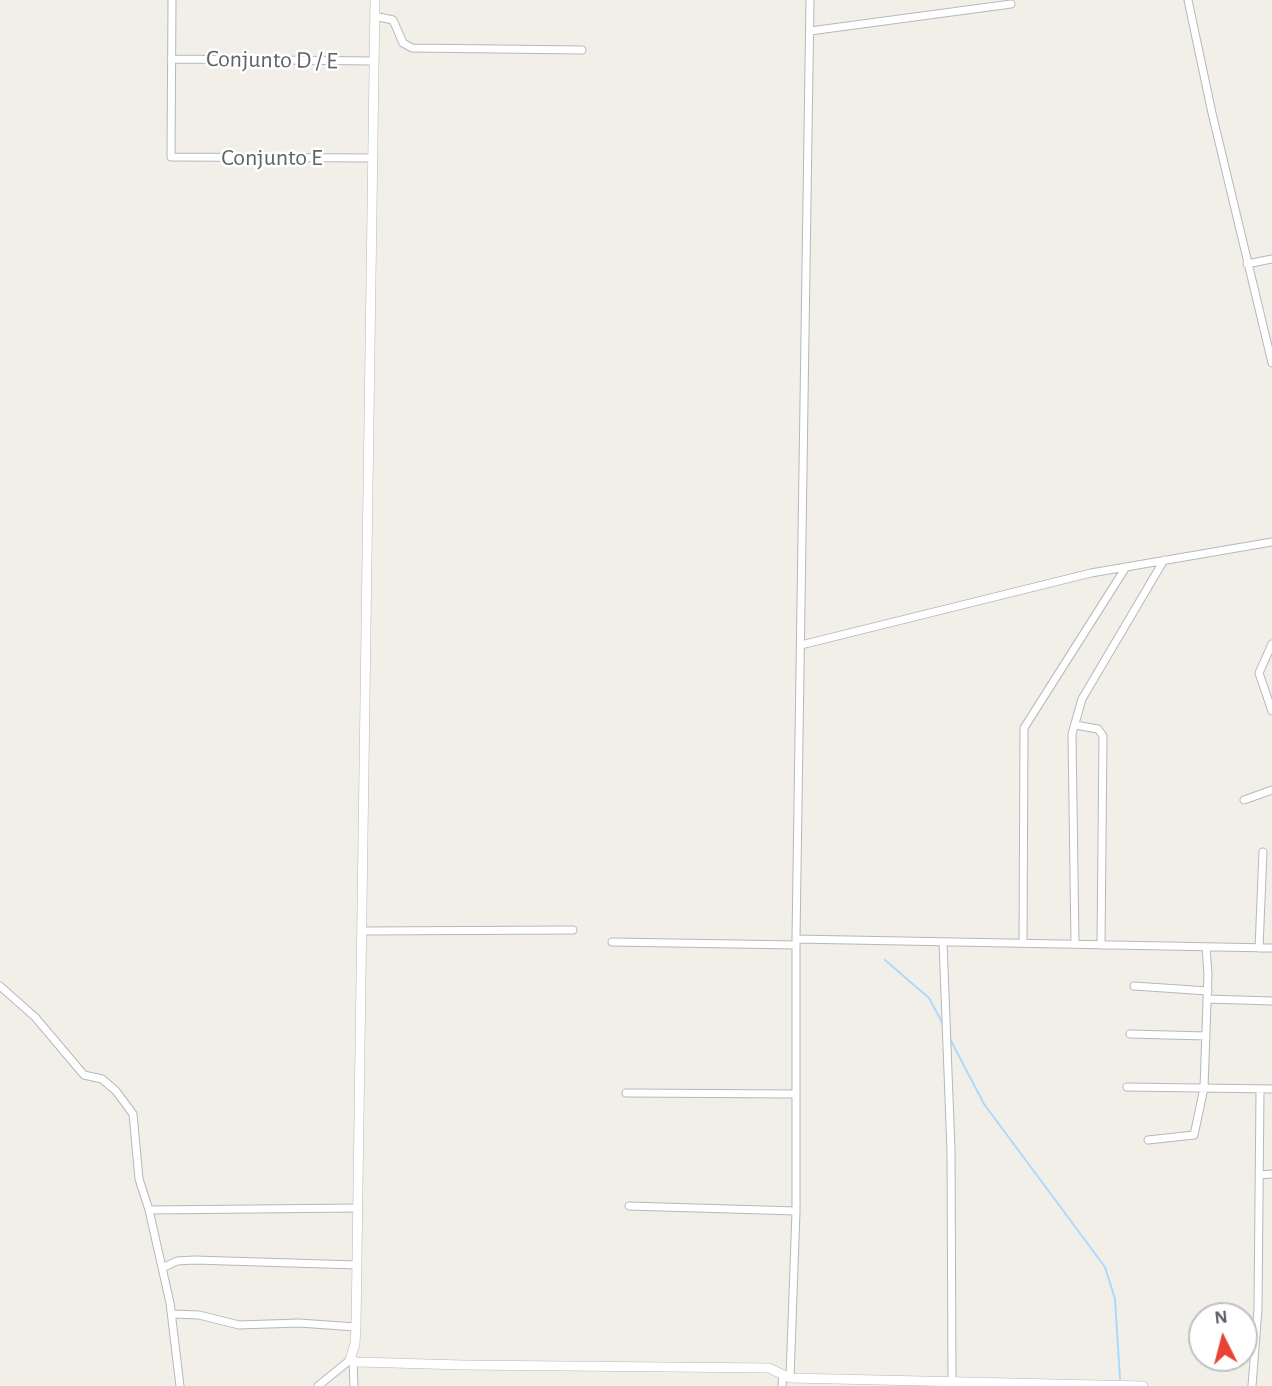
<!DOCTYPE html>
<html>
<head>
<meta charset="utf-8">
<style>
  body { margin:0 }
  #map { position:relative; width:1272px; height:1386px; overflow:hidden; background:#f1efe8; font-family:"Alegreya Sans",sans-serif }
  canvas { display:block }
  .north { position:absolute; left:1188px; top:1302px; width:70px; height:70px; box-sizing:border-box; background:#fff; border:2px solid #bfc1c3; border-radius:50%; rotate:354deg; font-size:19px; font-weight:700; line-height:28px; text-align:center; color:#5f6368 }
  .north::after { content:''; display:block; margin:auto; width:24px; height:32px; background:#ea4335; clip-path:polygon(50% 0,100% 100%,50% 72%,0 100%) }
</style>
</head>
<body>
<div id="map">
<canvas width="1272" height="1386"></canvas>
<div class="north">N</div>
</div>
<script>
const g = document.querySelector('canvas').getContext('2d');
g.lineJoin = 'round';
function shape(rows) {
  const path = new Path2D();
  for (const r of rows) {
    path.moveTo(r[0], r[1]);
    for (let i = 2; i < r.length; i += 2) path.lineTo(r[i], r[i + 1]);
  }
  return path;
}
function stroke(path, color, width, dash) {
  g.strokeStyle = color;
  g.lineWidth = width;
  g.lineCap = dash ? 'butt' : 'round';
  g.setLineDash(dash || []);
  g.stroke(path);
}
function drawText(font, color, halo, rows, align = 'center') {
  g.font = font + ' "Alegreya Sans",sans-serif';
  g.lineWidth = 5;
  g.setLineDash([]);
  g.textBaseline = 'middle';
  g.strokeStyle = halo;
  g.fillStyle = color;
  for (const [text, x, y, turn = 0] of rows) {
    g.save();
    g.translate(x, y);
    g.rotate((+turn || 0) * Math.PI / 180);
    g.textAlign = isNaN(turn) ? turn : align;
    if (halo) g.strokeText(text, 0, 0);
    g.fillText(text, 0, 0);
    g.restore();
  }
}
const stream = shape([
  [885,960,929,998,944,1026],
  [949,1037,984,1104,1105,1267,1115,1299,1120,1379]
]);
const minor = shape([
  [172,0,171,157,372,158],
  [1188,0,1212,113,1272,363],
  [374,16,393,20,403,43,412,48,582,50],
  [810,31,1011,4],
  [171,59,374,61],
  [1247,264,1272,259],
  [1272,644,1259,673,1272,711],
  [801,645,1091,573,1272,542],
  [1075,725,1098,729,1103,736,1101,945],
  [1244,800,1272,790],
  [362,931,573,930],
  [796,939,1272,948],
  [612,942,796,945],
  [943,942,951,1150,952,1382],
  [1023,943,1024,728,1126,567],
  [1075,944,1072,734,1082,699,1164,560],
  [1259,948,1263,852],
  [0,986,35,1017,84,1075,102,1079,116,1091,133,1114,139,1179,149,1210,170,1303,180,1386],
  [1134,986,1208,991],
  [1207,999,1272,1001],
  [1130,1034,1206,1036],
  [1127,1087,1272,1089],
  [626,1093,796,1094],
  [1148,1140,1194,1135,1204,1088,1208,974,1206,947],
  [1259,1175,1272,1174],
  [629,1206,796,1211],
  [149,1210,358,1208],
  [162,1268,177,1261,194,1260,357,1265],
  [172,1314,199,1315,239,1325,299,1323,356,1327],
  [353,1361,354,1386],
  [790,1378,796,1211,796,939,810,0],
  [318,1386,350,1360],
  [782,1386,783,1375],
  [1252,1386,1258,1309,1260,1089]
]);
const tertiary = shape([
  [375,0,356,1327,355,1344,350,1360,357,1362,463,1365,769,1368,790,1378,1143,1386]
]);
const streetNames = [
  ["Conjunto D / E",272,60,1],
  ["Conjunto E",272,158]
];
stroke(stream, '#aadaff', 2);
stroke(minor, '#b5b8bc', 9);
stroke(tertiary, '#b5b8bc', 10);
stroke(minor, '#fff', 7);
stroke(tertiary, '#fff', 9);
drawText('24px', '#5f6368', '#fff', streetNames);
</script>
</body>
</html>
